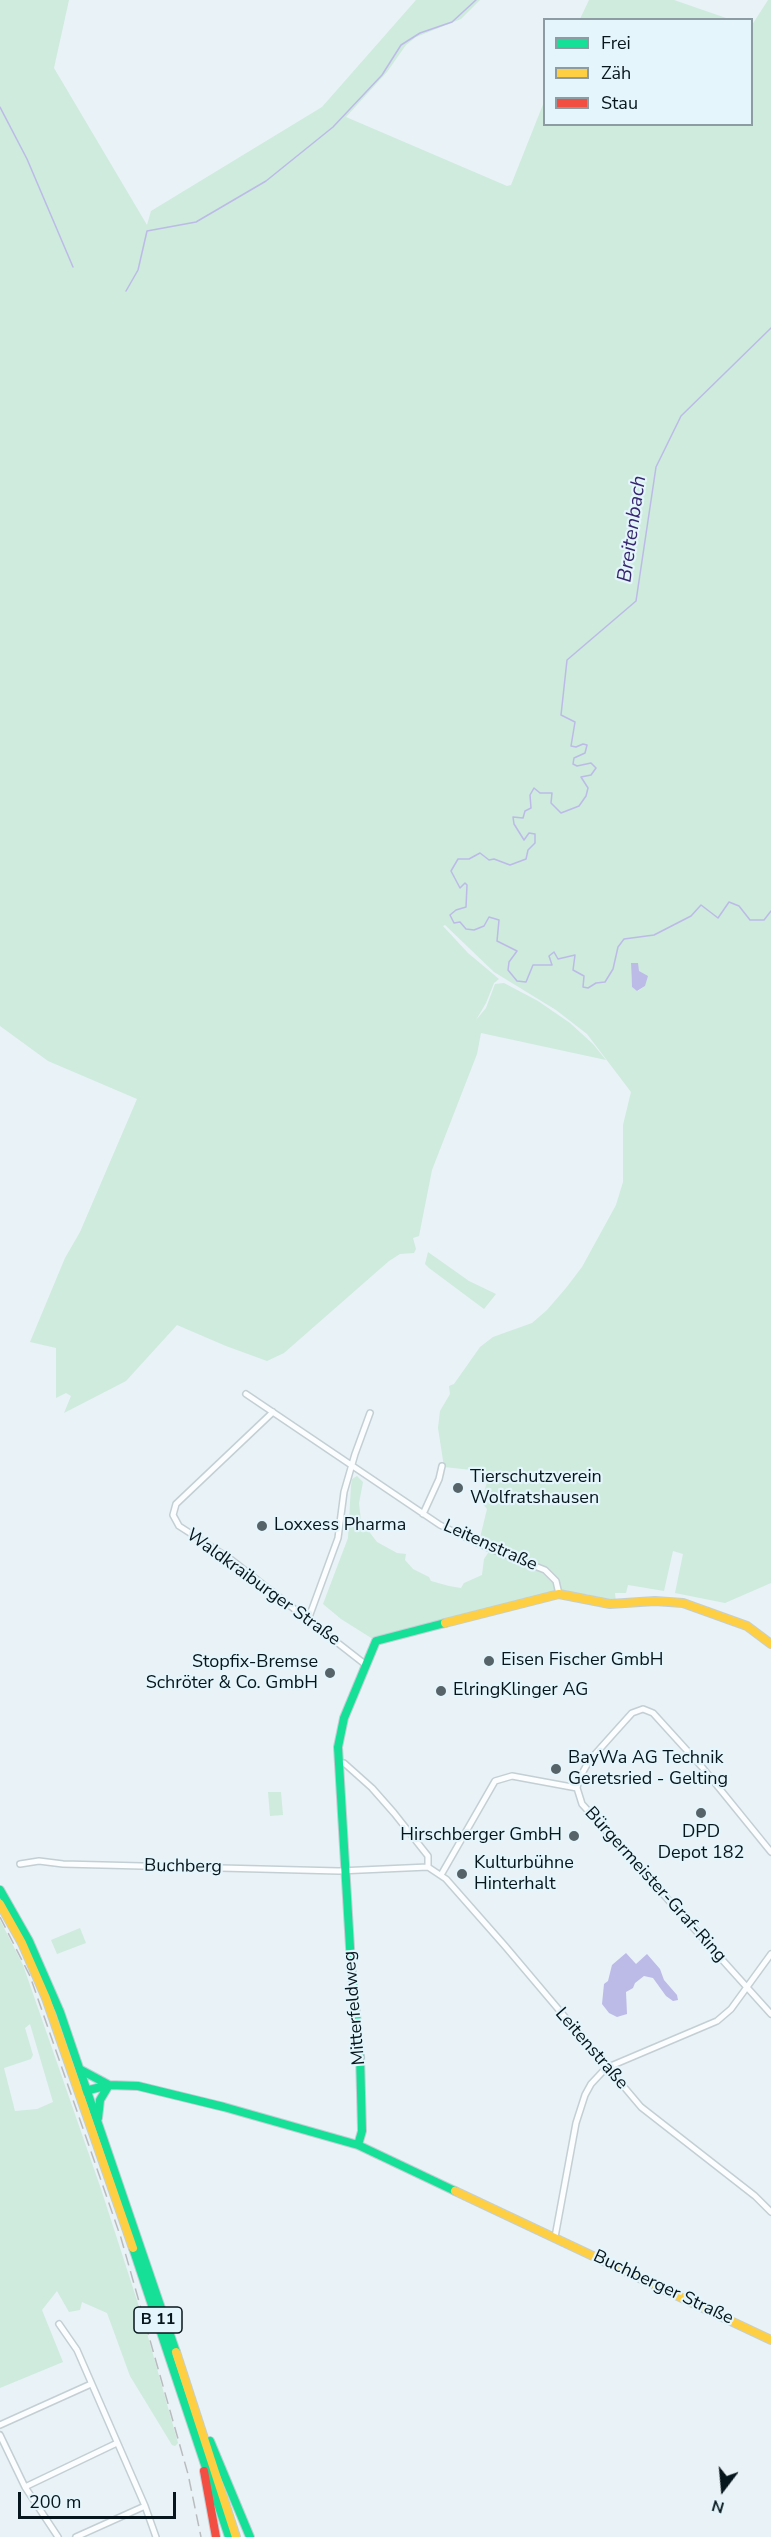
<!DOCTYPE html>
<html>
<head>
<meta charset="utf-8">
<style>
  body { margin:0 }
  #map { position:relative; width:771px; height:2537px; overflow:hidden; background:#e9f2f6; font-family:"Nunito Sans",sans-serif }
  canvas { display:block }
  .legend { position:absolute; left:543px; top:18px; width:210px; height:108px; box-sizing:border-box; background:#e4f5fb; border:2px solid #8c9ca2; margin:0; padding:8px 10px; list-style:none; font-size:18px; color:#07161c }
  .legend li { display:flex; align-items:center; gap:12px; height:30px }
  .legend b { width:30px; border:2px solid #8c9ca2 }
  .north { position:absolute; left:693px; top:2459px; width:60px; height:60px; -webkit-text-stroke:4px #e4f5fb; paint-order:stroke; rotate:196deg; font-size:16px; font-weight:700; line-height:24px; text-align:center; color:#07161c }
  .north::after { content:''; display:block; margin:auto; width:21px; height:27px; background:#07161c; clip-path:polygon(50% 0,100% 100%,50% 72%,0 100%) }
  .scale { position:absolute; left:18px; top:2492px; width:158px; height:27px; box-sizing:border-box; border:3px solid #07161c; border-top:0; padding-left:8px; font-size:18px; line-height:21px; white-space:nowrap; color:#07161c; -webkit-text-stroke:4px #e4f5fb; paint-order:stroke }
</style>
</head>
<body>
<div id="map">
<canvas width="771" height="2537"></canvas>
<ul class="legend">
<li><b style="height:8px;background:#16e098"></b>Frei</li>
<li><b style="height:8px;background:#ffcf43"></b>Zäh</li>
<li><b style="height:8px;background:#f24e42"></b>Stau</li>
</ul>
<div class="north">N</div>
<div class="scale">200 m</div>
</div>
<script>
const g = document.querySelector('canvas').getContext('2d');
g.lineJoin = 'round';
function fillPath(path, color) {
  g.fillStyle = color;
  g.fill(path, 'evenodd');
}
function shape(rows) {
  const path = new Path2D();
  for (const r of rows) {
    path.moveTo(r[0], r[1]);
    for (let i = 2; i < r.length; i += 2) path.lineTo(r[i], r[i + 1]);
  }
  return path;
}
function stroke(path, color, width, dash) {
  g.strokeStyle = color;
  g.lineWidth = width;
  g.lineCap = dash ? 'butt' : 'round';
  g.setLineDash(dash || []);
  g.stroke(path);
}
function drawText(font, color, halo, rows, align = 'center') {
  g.font = font + ' "Nunito Sans",sans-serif';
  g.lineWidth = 4.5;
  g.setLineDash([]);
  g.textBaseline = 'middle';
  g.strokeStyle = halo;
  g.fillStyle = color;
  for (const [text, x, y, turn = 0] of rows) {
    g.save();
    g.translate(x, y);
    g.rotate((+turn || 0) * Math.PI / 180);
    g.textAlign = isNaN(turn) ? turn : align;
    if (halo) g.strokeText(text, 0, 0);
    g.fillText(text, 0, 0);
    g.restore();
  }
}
const green = shape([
  [0,0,69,0,54,68,147,225,151,211,322,107,416,0,480,0,461,19,416,37,406,45,387,72,346,117,507,186,511,185,544,102,544,124,752,124,752,25,768,0,771,0,771,1583,725,1603,675,1593,683,1554,673,1551,664,1591,628,1585,626,1593,615,1593,616,1603,586,1594,572,1595,376,1641,341,1619,323,1604,348,1538,351,1486,352,1479,357,1476,363,1482,359,1503,361,1521,377,1542,397,1553,406,1554,405,1560,413,1569,429,1577,431,1581,449,1586,461,1588,464,1583,482,1575,484,1559,490,1550,479,1542,487,1509,481,1502,490,1472,444,1467,438,1428,440,1411,450,1394,449,1386,454,1384,480,1347,493,1337,532,1323,547,1310,566,1288,582,1267,616,1205,623,1182,623,1125,631,1092,587,1034,556,1010,494,972,445,925,443,926,468,953,499,979,494,983,486,1003,476,1020,486,1008,495,984,504,983,538,1001,570,1023,593,1044,606,1060,481,1033,477,1054,432,1170,419,1236,413,1238,416,1249,414,1253,400,1254,389,1261,284,1353,267,1361,226,1346,177,1325,126,1381,64,1413,71,1396,66,1393,56,1398,56,1348,30,1342,65,1258,80,1232,137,1099,48,1061,0,1026],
  [631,963,639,971,645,986,638,991,632,987],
  [589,0,674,0,729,19,580,19],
  [428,1252,469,1281,496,1294,484,1309,429,1268,425,1264],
  [268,1792,281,1792,283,1815,270,1816],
  [0,1920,23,1965,101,2189,143,2319,178,2443,175,2446,172,2445,130,2376,107,2313,82,2302,80,2310,69,2312,57,2291,42,2310,63,2362,0,2388],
  [30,2024,53,2102,37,2109,15,2111,4,2068,31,2059,33,2055,25,2028],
  [80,1928,86,1943,57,1954,51,1940]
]);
const water = shape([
  [631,963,638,963,639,971,648,976,645,986,637,991,632,987],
  [626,1953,636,1964,647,1954,660,1969,664,1980,677,1995,678,2000,673,2001,666,1996,653,1978,644,1976,635,1983,633,1988,626,1992,627,2014,617,2017,609,2013,602,2004,604,1984,608,1981,612,1965]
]);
const stream = shape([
  [0,107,27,159,73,267],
  [126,291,138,270,147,231,196,222,266,181,333,127,382,75,401,45,420,33,452,22,476,0],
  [771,328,681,416,656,467,636,601,567,660,561,715,575,722,571,746,576,747,583,744,587,745,585,753,574,758,573,764,577,766,591,763,596,768,591,775,581,777,588,788,586,796,579,806,561,813,551,803,552,793,540,793,534,788,530,795,531,808,525,811,523,818,513,817,514,824,524,840,529,833,535,834,535,843,528,850,526,859,510,865,494,859,489,860,480,853,469,859,458,859,451,871,460,888,465,883,467,885,466,907,456,910,450,915,454,923,460,922,466,929,474,930,484,926,489,917,499,920,497,941,517,951,509,962,508,970,517,981,526,982,533,965,552,965,549,956,554,952,558,959,575,955,573,970,584,976,583,987,588,988,596,983,605,982,613,969,618,947,624,939,654,935,691,916,701,905,718,918,729,902,739,906,750,920,764,920,771,911]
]);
const street = shape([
  [246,1394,440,1525,486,1547,545,1570,556,1581,559,1594],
  [273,1412,176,1504,173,1515,179,1526,229,1558,366,1665],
  [423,1514,439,1479,442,1466],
  [308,1620,338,1538,344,1492,355,1454,370,1413],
  [338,1763,344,1763,372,1788,394,1813,428,1856,428,1867],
  [771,1852,702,1767,653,1713,643,1709,632,1713,614,1733,589,1761,579,1779,577,1788,582,1804,771,2014],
  [20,1864,39,1861,63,1864,339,1871,428,1867,446,1879,505,1946,641,2107,755,2196,771,2212],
  [441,1875,495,1781,512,1776,577,1788],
  [555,2237,576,2123,585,2095,591,2084,606,2068,717,2021,731,2009,771,1954],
  [59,2324,77,2350,145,2506,156,2537],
  [0,2425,91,2384],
  [0,2435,25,2487,58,2537],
  [25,2487,117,2443],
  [76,2537,145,2506]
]);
const fast = shape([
  [0,1890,29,1941,60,2012,176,2352],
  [81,2070,109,2085,100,2100,98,2118],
  [81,2092,109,2085,138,2086,224,2107,358,2145,455,2191],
  [358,2145,362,2131,360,2055,351,1964,338,1747,344,1718,376,1641,445,1623],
  [133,2248,229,2537],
  [210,2441,250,2537]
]);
const slow = shape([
  [445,1623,559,1594,610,1604,655,1601,683,1603,747,1626,771,1644],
  [0,1904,22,1943,46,1998,133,2248],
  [455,2191,771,2340],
  [176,2352,236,2537]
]);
const jam = shape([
  [204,2471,216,2537]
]);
const rail = shape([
  [0,1917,30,1976,121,2238,188,2474,201,2537]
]);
const markers = [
  [458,1488,6,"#566368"],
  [262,1526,6,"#566368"],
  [489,1661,6,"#566368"],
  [330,1673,6,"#566368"],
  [441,1691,6,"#566368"],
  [556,1769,6,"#566368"],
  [701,1813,6,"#566368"],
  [574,1836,6,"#566368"],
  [462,1874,6,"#566368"]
];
const shields = [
  [158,2320,48]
];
const shieldNames = [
  ["B 11",158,2320]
];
const poiNames = [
  ["Tierschutzverein",470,1478],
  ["Wolfratshausen",470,1499],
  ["Loxxess Pharma",274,1526],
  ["Eisen Fischer GmbH",501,1661],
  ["Stopfix-Bremse",318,1663,"right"],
  ["Schröter & Co. GmbH",318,1684,"right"],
  ["ElringKlinger AG",453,1691],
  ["BayWa AG Technik",568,1759],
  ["Geretsried - Gelting",568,1780],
  ["DPD",701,1833,"center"],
  ["Depot 182",701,1854,"center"],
  ["Hirschberger GmbH",562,1836,"right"],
  ["Kulturbühne",474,1864],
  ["Hinterhalt",474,1885]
];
const streetNames = [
  ["Leitenstraße",490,1546,24],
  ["Waldkraiburger Straße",263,1588,36],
  ["Buchberg",183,1867,1],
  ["Bürgermeister-Graf-Ring",655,1885,48],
  ["Mitterfeldweg",355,2008,-95],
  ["Leitenstraße",591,2049,49],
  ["Buchberger Straße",663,2288,25]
];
const waterNames = [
  ["Breitenbach",633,529,-82]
];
fillPath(green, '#ceebdd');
fillPath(water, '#bcbae7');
stroke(stream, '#bcbae7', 1.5);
stroke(street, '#c3cfd4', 8);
stroke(fast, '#c3cfd4', 10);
stroke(slow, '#c3cfd4', 10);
stroke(jam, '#c3cfd4', 10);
stroke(street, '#fcfdfe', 5);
stroke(fast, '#16e098', 8);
stroke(slow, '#ffcf43', 8);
stroke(jam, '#f24e42', 8);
stroke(rail, '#b9bcbe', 1.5, [12, 6]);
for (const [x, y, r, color] of markers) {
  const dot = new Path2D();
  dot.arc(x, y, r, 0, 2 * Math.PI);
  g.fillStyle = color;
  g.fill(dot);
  stroke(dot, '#e4f5fb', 2);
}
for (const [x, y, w] of shields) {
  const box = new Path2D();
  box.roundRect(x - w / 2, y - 13, w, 26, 4.5);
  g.fillStyle = '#e4f5fb';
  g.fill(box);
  stroke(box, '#07161c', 1.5);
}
drawText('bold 16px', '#07161c', null, shieldNames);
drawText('18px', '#07161c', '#e4f5fb', poiNames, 'left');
drawText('18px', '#07161c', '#e4f5fb', streetNames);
drawText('italic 20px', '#37276f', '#e4f5fb', waterNames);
</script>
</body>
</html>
